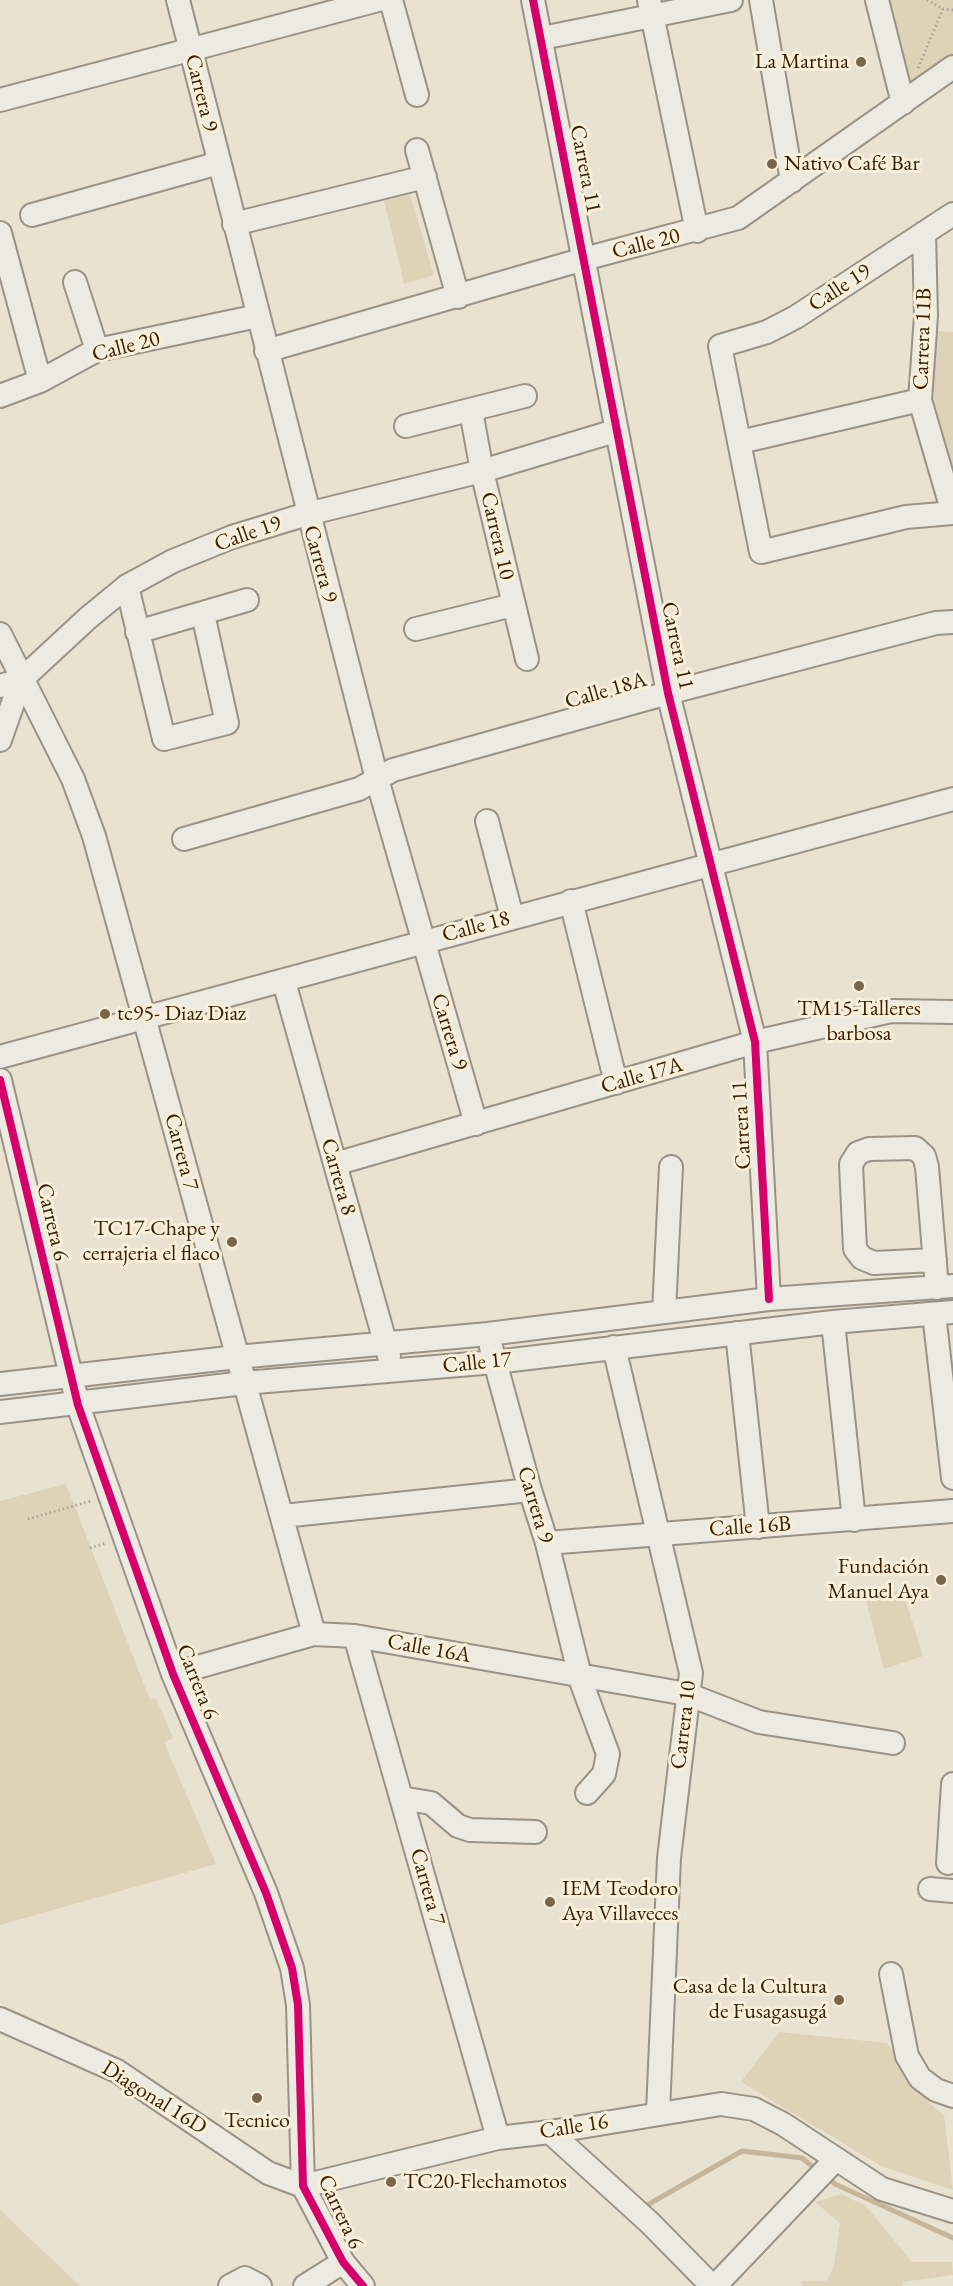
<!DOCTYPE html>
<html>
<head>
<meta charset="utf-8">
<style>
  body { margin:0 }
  canvas { display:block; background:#eae2d0 }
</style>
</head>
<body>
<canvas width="953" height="2286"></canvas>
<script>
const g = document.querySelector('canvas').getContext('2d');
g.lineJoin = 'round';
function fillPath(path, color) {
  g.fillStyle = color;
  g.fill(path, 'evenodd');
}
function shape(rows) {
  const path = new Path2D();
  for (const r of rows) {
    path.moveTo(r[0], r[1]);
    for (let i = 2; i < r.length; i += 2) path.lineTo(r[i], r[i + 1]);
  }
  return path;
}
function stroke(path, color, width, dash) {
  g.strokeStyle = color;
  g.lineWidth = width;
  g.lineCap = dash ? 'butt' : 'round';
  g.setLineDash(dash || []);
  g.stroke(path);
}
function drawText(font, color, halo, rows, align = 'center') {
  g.font = font + ' "EB Garamond",serif';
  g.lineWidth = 6;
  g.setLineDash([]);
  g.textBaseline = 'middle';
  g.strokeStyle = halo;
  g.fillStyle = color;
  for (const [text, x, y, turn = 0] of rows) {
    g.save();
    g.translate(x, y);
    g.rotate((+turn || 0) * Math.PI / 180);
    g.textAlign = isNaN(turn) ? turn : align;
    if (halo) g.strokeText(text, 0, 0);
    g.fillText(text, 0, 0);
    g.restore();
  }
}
const green = shape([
  [884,0,953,0,953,60,907,93],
  [410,195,434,275,404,284,384,200],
  [937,331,953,332,953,483,931,408],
  [66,1484,150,1700,156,1698,173,1738,164,1742,216,1864,0,1925,0,1501],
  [902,1589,923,1656,884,1669,866,1601],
  [779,2032,887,2043,929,2103,944,2115,953,2190,881,2166,741,2082],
  [841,2194,866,2206,912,2262,952,2262,953,2275,903,2282,902,2286,803,2286,801,2281,827,2281,834,2265,840,2223,815,2202],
  [0,2210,80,2286,0,2286]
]);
const stream = shape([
  [826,2177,835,2184,953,2238],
  [642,2208,742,2151,802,2158,817,2170]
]);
const path = shape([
  [927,0,943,9,953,10],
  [918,68,943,9],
  [28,1519,91,1501],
  [90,1548,106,1543]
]);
const minor = shape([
  [178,0,377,779,476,1124],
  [391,0,417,95],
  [533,0,668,693,755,1042,769,1299],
  [649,0,697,231],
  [761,0,792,181],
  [877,0,903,103],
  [542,38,731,0],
  [0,100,378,0],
  [417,150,458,297],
  [953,214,796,317,767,332,720,346,761,552,906,517,953,513],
  [32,215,219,163],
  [234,224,425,177],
  [0,233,40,381],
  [924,233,926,316,920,400,953,513],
  [75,282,97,350],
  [266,351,584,259,738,218,953,67],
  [0,396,40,381,97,350,258,316],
  [471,411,482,471,527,659],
  [406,426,525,396],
  [740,442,920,400],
  [127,586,164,739,227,723,203,614],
  [416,629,513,605],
  [137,632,247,600],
  [0,634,73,779,94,836,314,1634],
  [0,686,21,680,88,618,127,586,173,561,232,537,307,514,482,471,615,431],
  [0,740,21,680],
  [487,821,512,917],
  [184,839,359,789,393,770,668,693,936,623,953,622],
  [571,901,616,1083],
  [284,982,389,1356],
  [0,1057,953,799],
  [0,1080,78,1405,173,1674,266,1893,292,1968,298,2005,303,2186,343,2262,363,2286],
  [335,1164,755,1042,891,1011,953,1012],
  [935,1260,874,1263,862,1258,855,1249,851,1164,858,1153,869,1149,915,1148,924,1156,927,1167,937,1288],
  [664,1312,671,1167],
  [934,1314,953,1478],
  [833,1322,854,1520],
  [737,1333,758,1527],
  [491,1347,530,1490,547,1543,582,1684,608,1754,604,1774,587,1793],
  [614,1347,691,1673,669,1858,658,2112],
  [0,1384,237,1357,488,1334,769,1299,953,1286],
  [0,1412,244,1383,495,1362,833,1322,953,1312],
  [283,1516,530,1490],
  [547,1543,953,1511],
  [355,1636,498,2138],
  [173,1674,314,1634,355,1636,687,1694,759,1722,893,1743],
  [401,1798,431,1803,458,1826,470,1830,535,1832],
  [948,1863,953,1784],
  [930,1889,953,1891],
  [891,1974,907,2056,920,2078,936,2090,953,2096],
  [0,2019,117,2071,268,2173,303,2186],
  [550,2132,650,2223,712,2286],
  [303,2186,498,2138,550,2132,721,2104,754,2109,783,2124,882,2189,953,2211],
  [230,2286,245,2278,260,2286],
  [305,2286,343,2262],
  [715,2286,835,2160]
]);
const cycleway = shape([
  [533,0,668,693,755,1042,769,1299],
  [0,1080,78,1405,173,1674,266,1893,292,1968,298,2005,303,2186,343,2262,363,2286]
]);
const markers = [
  [861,62,6,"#78654c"],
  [772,164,6,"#78654c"],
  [859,986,6,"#78654c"],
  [105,1014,6,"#78654c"],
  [232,1242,6,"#78654c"],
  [941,1580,6,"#78654c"],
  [550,1902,6,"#78654c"],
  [839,2000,6,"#78654c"],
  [257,2098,6,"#78654c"],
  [391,2182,6,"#78654c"]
];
const poiNames = [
  ["La Martina",849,62],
  ["Nativo Café Bar",784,164,"left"],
  ["TM15-Talleres",859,1009,"center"],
  ["barbosa",859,1034,"center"],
  ["tc95- Diaz Diaz",117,1014,"left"],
  ["TC17-Chape y",220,1229],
  ["cerrajeria el flaco",220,1254],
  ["Fundación",929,1567],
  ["Manuel Aya",929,1592],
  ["IEM Teodoro",562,1889,"left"],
  ["Aya Villaveces",562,1914,"left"],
  ["Casa de la Cultura",827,1987],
  ["de Fusagasugá",827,2012],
  ["Tecnico",257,2121,"center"],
  ["TC20-Flechamotos",403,2182,"left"]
];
const streetNames = [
  ["Carrera 9",201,93,76],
  ["Carrera 11",585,169,79],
  ["Calle 20",646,244,-14],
  ["Calle 19",840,288,-33],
  ["Carrera 11B",923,339,-88],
  ["Calle 20",126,347,-14],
  ["Calle 19",248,534,-19],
  ["Carrera 10",497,536,77],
  ["Carrera 9",320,564,75],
  ["Carrera 11",677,646,78],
  ["Calle 18A",606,691,-16],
  ["Calle 18",476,927,-15],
  ["Carrera 9",449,1032,73],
  ["Calle 17A",642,1076,-16],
  ["Carrera 11",742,1125,-93],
  ["Carrera 7",181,1152,75],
  ["Carrera 8",338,1177,74],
  ["Carrera 6",52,1222,77],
  ["Calle 17",477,1363,-6],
  ["Carrera 9",535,1505,73],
  ["Calle 16B",750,1527,-4],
  ["Calle 16A",429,1649,10],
  ["Carrera 6",197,1682,68],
  ["Carrera 10",684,1725,-83],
  ["Carrera 7",427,1887,74],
  ["Diagonal 16D",154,2098,32],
  ["Calle 16",574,2127,-9],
  ["Carrera 6",340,2212,65]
];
fillPath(green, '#ded2b8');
stroke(stream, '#c5b69b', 5);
stroke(minor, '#9a9284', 26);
stroke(path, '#aaa59b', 3, [1.5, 3]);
stroke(minor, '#edeae1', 22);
stroke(cycleway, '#d6006c', 8);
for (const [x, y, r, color] of markers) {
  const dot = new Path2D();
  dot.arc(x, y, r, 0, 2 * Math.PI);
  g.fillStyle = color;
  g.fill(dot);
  stroke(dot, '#f8efda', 2);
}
drawText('22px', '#3b2105', '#f8efda', poiNames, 'right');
drawText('22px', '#3b2105', '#f8efda', streetNames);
</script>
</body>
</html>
